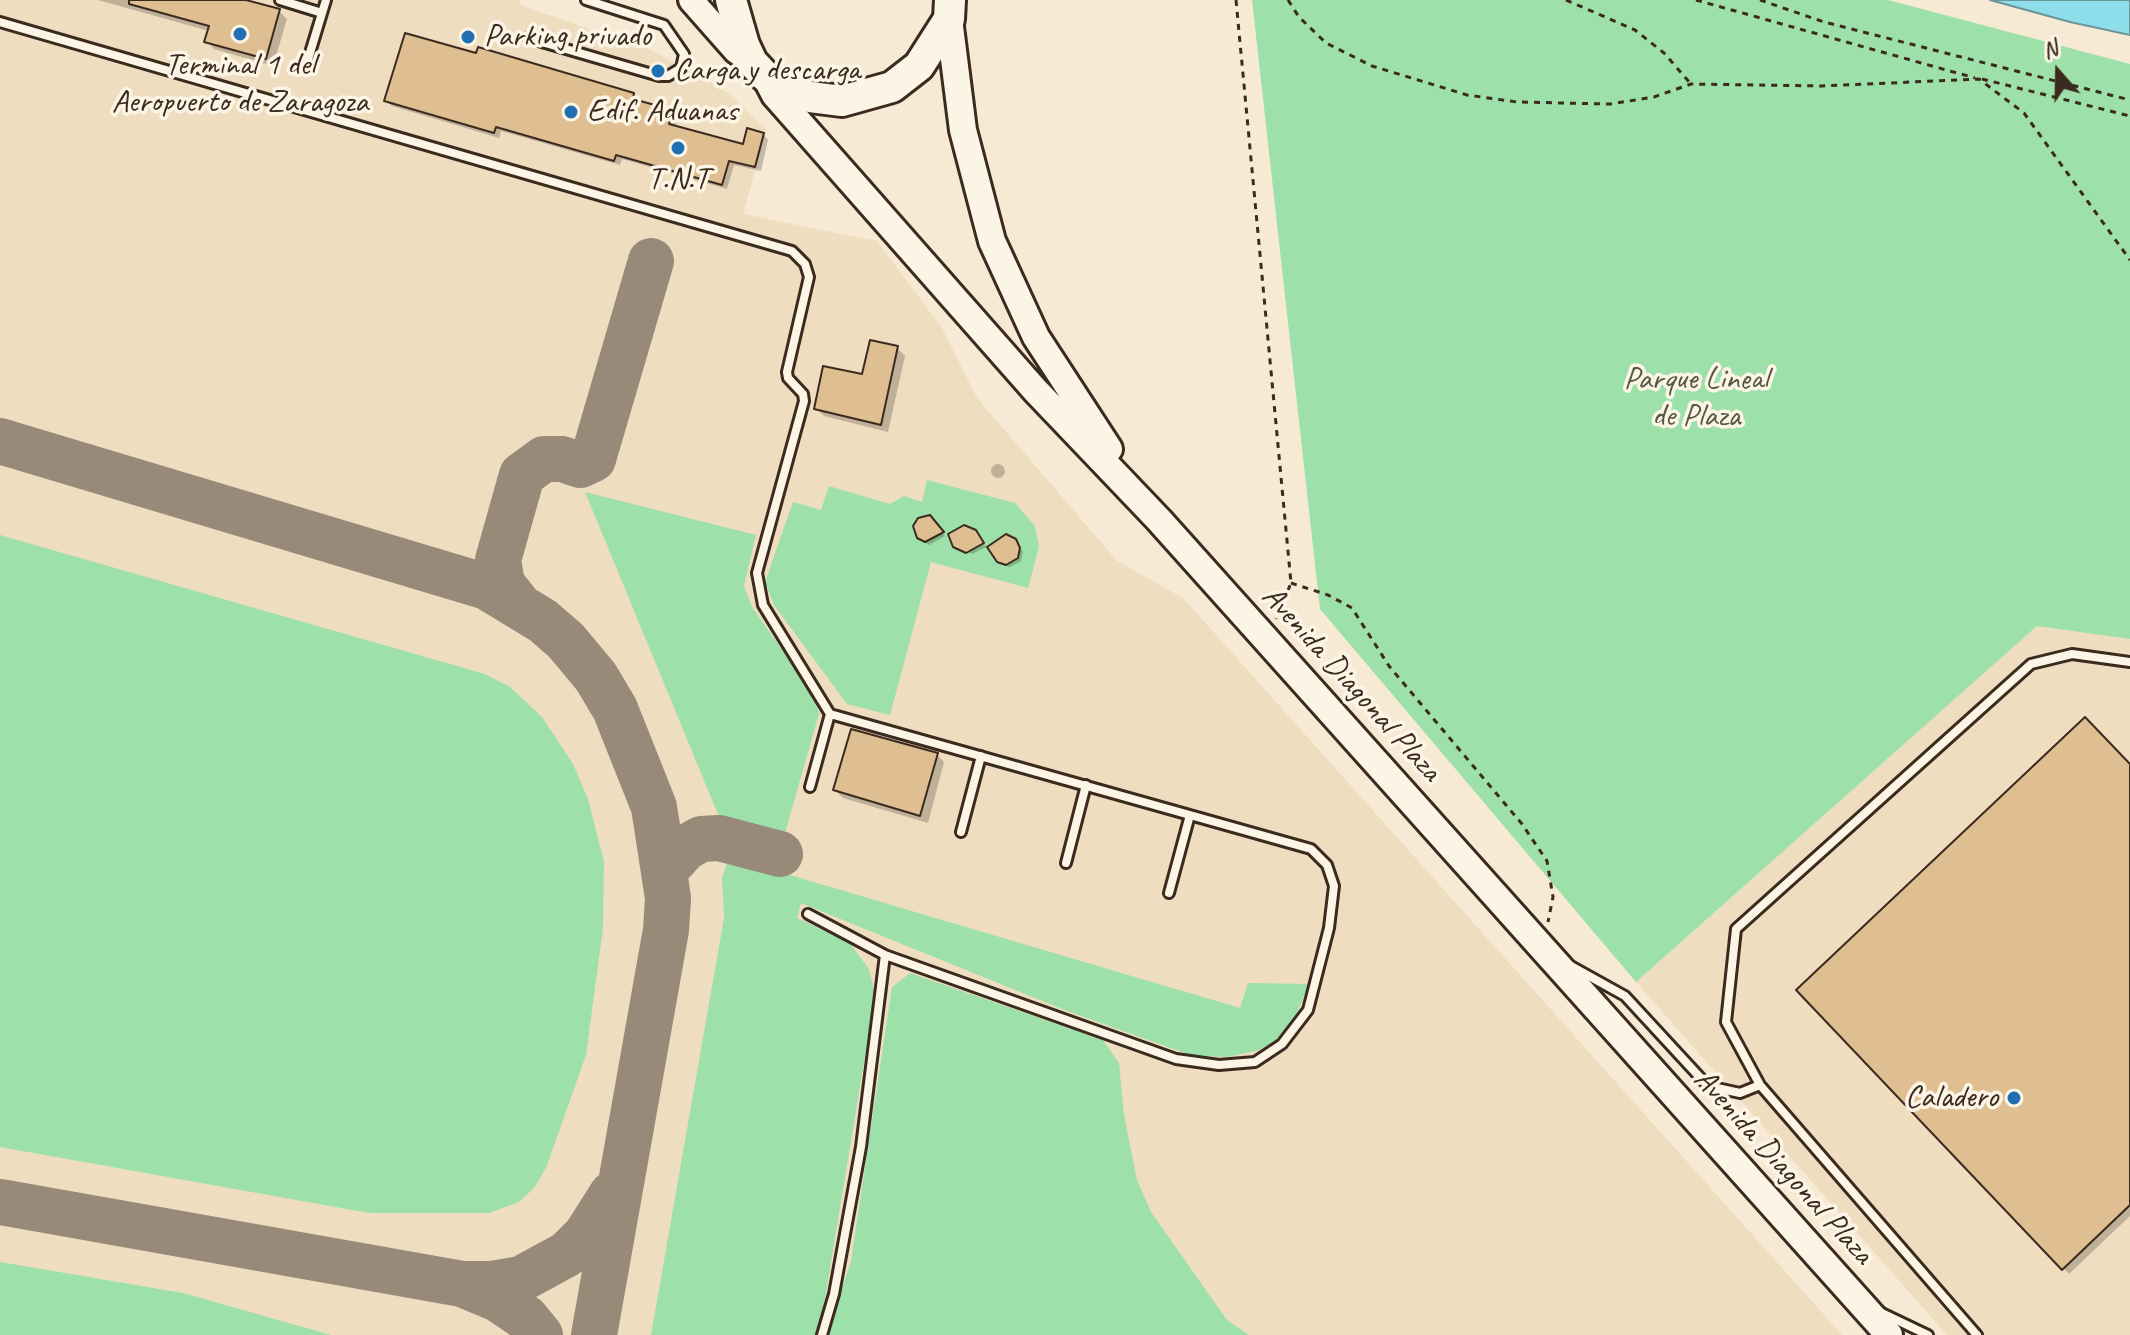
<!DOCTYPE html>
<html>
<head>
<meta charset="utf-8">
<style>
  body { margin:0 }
  #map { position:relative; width:2130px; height:1335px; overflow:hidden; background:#f6ead4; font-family:Caveat,sans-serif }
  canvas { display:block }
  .north { position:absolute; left:2018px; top:32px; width:80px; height:80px; -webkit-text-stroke:6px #fcf5e5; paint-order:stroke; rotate:340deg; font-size:22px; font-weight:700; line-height:32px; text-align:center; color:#3b2a1e }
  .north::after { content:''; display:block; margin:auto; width:28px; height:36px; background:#3b2a1e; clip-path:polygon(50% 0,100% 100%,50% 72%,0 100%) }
</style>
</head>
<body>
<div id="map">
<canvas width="2130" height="1335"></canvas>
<div class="north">N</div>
</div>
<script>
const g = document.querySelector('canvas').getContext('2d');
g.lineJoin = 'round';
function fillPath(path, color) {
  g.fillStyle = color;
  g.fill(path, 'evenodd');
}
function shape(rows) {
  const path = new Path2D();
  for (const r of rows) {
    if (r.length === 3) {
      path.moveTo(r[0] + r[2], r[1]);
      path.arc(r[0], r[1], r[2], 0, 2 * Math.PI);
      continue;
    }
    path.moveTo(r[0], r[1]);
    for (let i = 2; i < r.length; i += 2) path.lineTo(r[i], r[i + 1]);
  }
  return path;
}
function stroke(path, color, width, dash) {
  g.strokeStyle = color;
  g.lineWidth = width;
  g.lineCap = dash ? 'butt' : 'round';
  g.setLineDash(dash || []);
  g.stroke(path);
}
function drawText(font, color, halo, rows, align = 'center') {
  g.font = font + ' Caveat,sans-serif';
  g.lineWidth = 7;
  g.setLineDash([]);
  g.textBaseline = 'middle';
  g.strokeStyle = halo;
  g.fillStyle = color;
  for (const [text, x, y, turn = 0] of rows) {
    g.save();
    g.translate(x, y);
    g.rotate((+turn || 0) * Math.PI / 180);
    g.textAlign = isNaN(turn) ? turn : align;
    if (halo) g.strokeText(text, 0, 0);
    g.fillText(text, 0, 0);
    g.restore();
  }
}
const built = shape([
  [0,0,518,0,523,6,651,50,727,92,767,130,743,214,877,241,942,328,977,398,1117,561,1183,598,1842,1335,0,1335],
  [2038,625,2130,639,2130,1335,1947,1335,1636,982]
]);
const green = shape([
  [1252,0,1888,0,2130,64,2130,639,2037,626,1636,982,1320,609],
  [927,480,1015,503,1035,526,1039,547,1028,588,931,562,890,715,847,704,774,605,765,582,793,502,821,510,829,486,890,504,904,496,922,502],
  [585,492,756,535,744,586,752,607,815,697,819,714,785,833,777,836,720,819],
  [0,535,485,674,510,687,542,717,573,764,588,799,604,862,603,928,586,1055,546,1168,534,1188,519,1202,489,1213,369,1213,0,1147],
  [729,857,1240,1008,1248,983,1309,984,1295,1018,1275,1041,1257,1051,1227,1057,1193,1056,1067,1011,801,903,797,918,849,942,869,969,875,995,819,1335,651,1335,724,918,722,878],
  [910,973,1103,1040,1119,1063,1124,1115,1137,1180,1151,1212,1227,1320,1249,1335,827,1335,851,1261,892,987],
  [0,1262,183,1293,331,1335,0,1335]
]);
const water = shape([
  [1990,0,2130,0,2130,35,2070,22,1990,0]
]);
const shadow = shape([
  [98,0,241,0,279,11,287,19,273,66,214,49,207,41,209,31],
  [633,95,639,101,672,112,678,117,675,127,744,147,763,134,768,140,761,171,734,165,727,189,622,159,620,165,501,131,499,138,392,106,387,101],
  [897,348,905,356,888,432,824,416,816,408,864,377],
  [998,471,7],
  [933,521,945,536,929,545,919,537],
  [979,535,986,547,972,554,955,545],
  [1015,540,1023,552,1021,561,1010,567,1003,565,998,561],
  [936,754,944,762,928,823,843,798,835,790],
  [2130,766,2130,1216,2069,1274,1799,991]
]);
const taxiway = shape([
  [0,441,487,587,543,621,566,641,596,677,615,709,654,807,668,898,666,930,594,1335],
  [517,603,502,584,498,560,522,475,544,459,562,459,580,465,593,459,651,261],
  [665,870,685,848,701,839,719,838,780,854],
  [0,1202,462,1284,492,1284,521,1279,567,1254,586,1235,612,1194],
  [462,1284,498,1299,526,1318,540,1335]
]);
const building = shape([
  [129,0,246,0,280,9,266,59,204,42,209,26,129,4,129,0],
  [405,33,476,53,478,47,634,93,633,99,673,110,669,124,743,144,747,128,764,133,755,167,729,161,722,185,616,155,614,161,496,127,494,133,384,101,405,33],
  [870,340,898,346,881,425,814,409,823,366,862,374,870,340],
  [930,515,944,532,925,542,917,538,913,526,918,518,930,515],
  [964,525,976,530,984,543,966,553,953,547,948,534,964,525],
  [1006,534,1016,539,1020,548,1018,558,1006,565,997,562,987,547,1006,534],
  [2085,717,2130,764,2130,1205,2062,1270,1796,990,2085,717],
  [851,729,938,753,920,816,833,790,851,729]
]);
const path = shape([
  [1236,0,1291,583,1276,619],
  [1288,0,1299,17,1326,43,1372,66,1467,95,1517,102,1610,104,1654,97,1691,84,1822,86,1979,79,2024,113,2130,260],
  [1566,0,1635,30,1664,53,1691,84],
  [1696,0,1975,78],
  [1760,0,1824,22,2130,100],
  [1982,79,2130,116],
  [1291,583,1328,595,1352,608,1389,666,1522,824,1547,861,1553,897,1548,922]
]);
const lane = shape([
  [280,0,322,13],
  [0,22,792,251,805,264,809,277,787,372,788,378,803,394,804,401,757,573,763,605,830,714,810,787],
  [528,38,659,76,668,76,681,68,684,54,664,25,586,0],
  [306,66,326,0],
  [961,832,981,756],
  [1066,863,1086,785],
  [1169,893,1190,815],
  [808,914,885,955,1176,1059,1219,1065,1255,1062,1282,1044,1308,1010,1329,928,1334,886,1327,865,1311,849,830,714],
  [1571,966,1625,996,1708,1086,1740,1093,1760,1085],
  [1882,1313,1928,1335],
  [822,1335,834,1294,861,1147,885,955],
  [1977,1335,1760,1085,1726,1022,1736,929,2031,664,2072,654,2130,662]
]);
const secondary = shape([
  [691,0,736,51,750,61]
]);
const primary = shape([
  [949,19,963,130,992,241,1036,337,1109,449],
  [765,76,775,95,1035,390,1159,520,1889,1335]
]);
const highway = shape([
  [731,0,744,45,752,62,765,76,810,97,842,101,892,87,919,66,949,19,950,0]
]);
const markers = [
  [240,34,8,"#1f6fb2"],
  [468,37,8,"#1f6fb2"],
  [658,71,8,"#1f6fb2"],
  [571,112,8,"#1f6fb2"],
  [678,148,8,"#1f6fb2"],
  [2014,1098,8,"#1f6fb2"]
];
const poiNames = [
  ["Parking privado",484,37],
  ["Terminal 1 del",240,66,"center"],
  ["Aeropuerto de Zaragoza",240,103,"center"],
  ["Carga y descarga",674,71],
  ["Edif. Aduanas",587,112],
  ["T.N.T",678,180,"center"],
  ["Caladero",1998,1098,"right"]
];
const parkNames = [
  ["Parque Lineal",1696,380],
  ["de Plaza",1696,417]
];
const streetNames = [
  ["Avenida Diagonal Plaza",1351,684,48],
  ["Avenida Diagonal Plaza",1783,1167,48]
];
fillPath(built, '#efddc0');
fillPath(green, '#9ee0a9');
fillPath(water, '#8dddea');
stroke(water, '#6c9598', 2);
fillPath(shadow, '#0003');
stroke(taxiway, '#988a79', 46);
fillPath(building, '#dfbe91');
stroke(building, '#3b2a1e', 2);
stroke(lane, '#3b2a1e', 14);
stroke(secondary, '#3b2a1e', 30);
stroke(primary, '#3b2a1e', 32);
stroke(highway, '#3b2a1e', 36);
stroke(path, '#3b2a1e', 3, [6, 6]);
stroke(lane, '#fcf5e5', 8);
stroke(secondary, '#fcf5e5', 24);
stroke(primary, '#fcf5e5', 26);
stroke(highway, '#fcf5e5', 30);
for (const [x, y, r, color] of markers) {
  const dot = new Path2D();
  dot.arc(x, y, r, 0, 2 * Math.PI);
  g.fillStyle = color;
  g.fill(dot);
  stroke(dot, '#fcf5e5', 3);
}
drawText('32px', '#3b2a1e', '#fcf5e5', poiNames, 'left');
drawText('32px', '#545841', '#fcf5e5', parkNames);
drawText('32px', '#3b2a1e', '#fcf5e5', streetNames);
</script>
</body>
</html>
